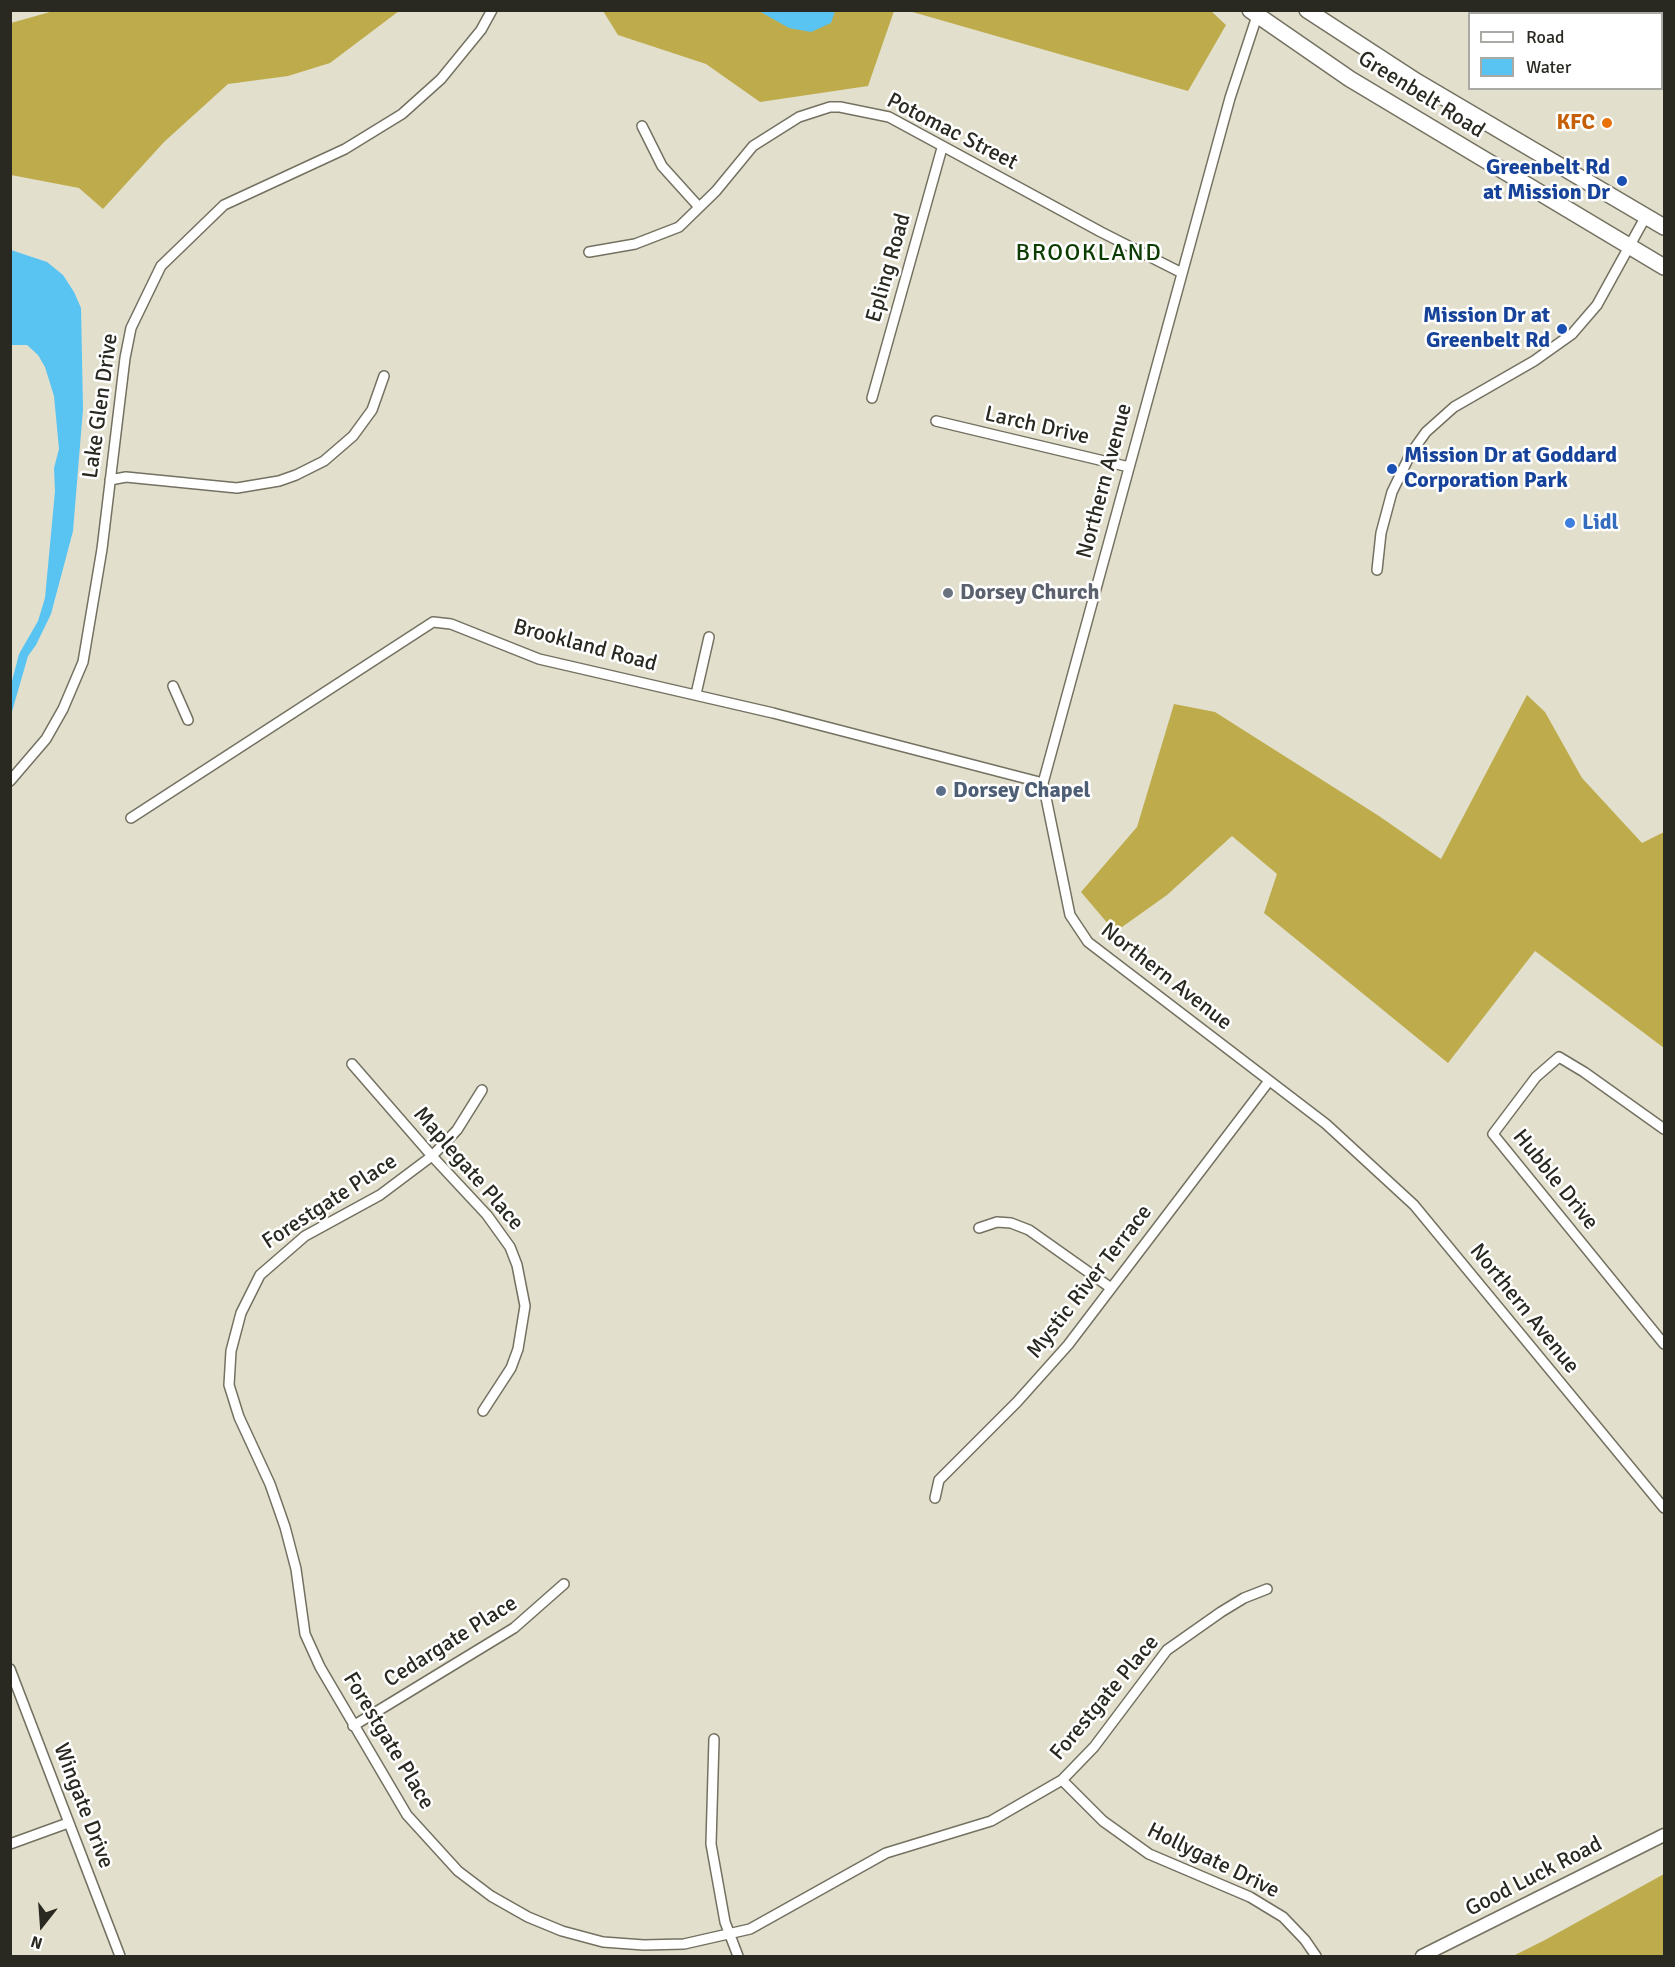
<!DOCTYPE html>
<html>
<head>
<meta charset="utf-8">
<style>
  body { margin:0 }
  #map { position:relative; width:1675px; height:1967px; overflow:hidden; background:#e2dfcd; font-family:Signika,sans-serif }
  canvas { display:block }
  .frame { position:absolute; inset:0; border:12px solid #292821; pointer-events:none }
  .legend { position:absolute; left:1468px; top:12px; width:195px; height:78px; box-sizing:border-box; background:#fff; border:2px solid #a9a9a6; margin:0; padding:8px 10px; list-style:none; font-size:18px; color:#292821 }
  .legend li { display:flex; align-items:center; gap:12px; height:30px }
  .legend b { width:30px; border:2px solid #a9a9a6 }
  .north { position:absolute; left:12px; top:1895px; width:60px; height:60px; -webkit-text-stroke:4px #fff; paint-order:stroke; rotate:197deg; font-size:16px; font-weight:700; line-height:24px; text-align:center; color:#292821 }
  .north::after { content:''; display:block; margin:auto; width:21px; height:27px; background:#292821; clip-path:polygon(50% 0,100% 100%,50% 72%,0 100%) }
</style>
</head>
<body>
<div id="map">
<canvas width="1675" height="1967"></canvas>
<div class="frame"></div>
<ul class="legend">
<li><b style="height:8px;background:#fff"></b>Road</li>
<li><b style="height:16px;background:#59c4f2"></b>Water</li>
</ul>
<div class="north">N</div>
</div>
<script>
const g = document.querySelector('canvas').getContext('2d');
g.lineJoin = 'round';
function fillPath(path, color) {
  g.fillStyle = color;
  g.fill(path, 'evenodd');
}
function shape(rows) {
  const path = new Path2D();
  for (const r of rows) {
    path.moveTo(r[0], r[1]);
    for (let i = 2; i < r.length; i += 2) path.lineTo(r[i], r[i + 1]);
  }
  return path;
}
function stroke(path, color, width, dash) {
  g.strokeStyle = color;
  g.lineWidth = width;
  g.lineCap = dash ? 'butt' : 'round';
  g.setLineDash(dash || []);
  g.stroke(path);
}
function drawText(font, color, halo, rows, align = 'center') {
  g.font = font + ' Signika,sans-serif';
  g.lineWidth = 5;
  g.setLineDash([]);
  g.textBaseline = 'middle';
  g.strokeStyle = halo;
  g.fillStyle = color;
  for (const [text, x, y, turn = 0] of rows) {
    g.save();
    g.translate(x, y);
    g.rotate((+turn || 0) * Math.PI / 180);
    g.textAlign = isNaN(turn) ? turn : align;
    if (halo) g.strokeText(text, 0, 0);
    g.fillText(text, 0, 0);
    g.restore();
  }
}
const forest = shape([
  [57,10,399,10,399,11,330,63,288,76,228,84,164,142,103,209,79,188,11,175,11,23],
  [603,11,894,11,868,86,760,102,706,64,618,35],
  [1211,11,1226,25,1188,91,909,11],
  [1527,695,1545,712,1582,778,1642,843,1664,832,1664,1048,1535,951,1448,1063,1264,913,1277,874,1232,836,1167,895,1115,932,1081,892,1137,827,1174,704,1215,712,1379,816,1441,859],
  [1664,1874,1664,1956,1513,1956,1545,1940]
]);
const water = shape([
  [759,11,835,11,831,23,811,32,789,28],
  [11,250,47,262,63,275,74,292,81,308,83,409,73,531,51,614,36,645,28,656,11,715,11,685,19,654,38,621,45,598,55,491,54,468,59,449,54,396,45,367,38,355,27,345,11,345]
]);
const minor = shape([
  [1258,13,1230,98,1043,783,1070,915,1088,942,1326,1124,1414,1205,1664,1508],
  [642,126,662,166,699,207],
  [589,252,635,244,679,227,716,191,753,146,799,117,830,107,840,107,889,117,1101,232,1182,273],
  [872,398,942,148],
  [936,421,1129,467],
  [110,480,126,477,237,488,279,481,296,475,324,461,353,436,372,410,384,376],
  [1377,570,1381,533,1392,492,1411,453,1426,432,1454,407,1534,361,1572,334,1597,305,1646,216],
  [173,686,188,720],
  [696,694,709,637],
  [10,781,46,739,63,709,83,662,102,549,125,358,131,328,161,266,224,205,345,149,402,114,441,79,481,30,492,10],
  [131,818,433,622,451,624,539,659,773,713,1043,783],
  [352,1064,432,1156,487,1215,510,1247,517,1265,525,1306,518,1349,511,1368,483,1411],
  [482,1090,457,1130,432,1156,380,1195,305,1236,260,1275,241,1313,231,1351,229,1385,239,1417,270,1484,285,1527,296,1569,305,1634,320,1667,407,1815,458,1871,491,1896,528,1917,562,1931,603,1942,644,1945,684,1944,750,1929,886,1853,991,1821,1062,1780,1094,1747,1167,1650,1221,1612,1244,1598,1267,1589],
  [1664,1129,1584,1072,1559,1057,1536,1077,1493,1134,1664,1344],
  [979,1228,997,1222,1011,1223,1029,1230,1111,1288],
  [935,1498,939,1480,1017,1402,1068,1345,1269,1081],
  [10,1669,120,1956],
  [353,1726,514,1628,564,1584],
  [714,1739,711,1844,725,1922,738,1956],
  [1062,1780,1103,1821,1149,1854,1250,1897,1283,1917,1305,1940,1316,1956],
  [10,1844,68,1823]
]);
const tertiary = shape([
  [1422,1956,1664,1835]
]);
const primary = shape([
  [1250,10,1350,79,1664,267],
  [1307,10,1416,81,1664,227]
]);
const markers = [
  [1607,123,6,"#e8710a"],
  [1622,181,6,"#1a4fb4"],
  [1562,329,6,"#1a4fb4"],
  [1392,469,6,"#1a4fb4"],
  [1570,523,6,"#3f7fe0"],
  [948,593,6,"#6b7280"],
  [941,791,6,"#5c6f8a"]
];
const streetNames = [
  ["Greenbelt Road",1421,95,32],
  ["Potomac Street",952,132,27],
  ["Epling Road",889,268,-74],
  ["Lake Glen Drive",101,406,-82],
  ["Larch Drive",1037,426,13],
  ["Northern Avenue",1105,481,-75],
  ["Brookland Road",585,646,15],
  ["Northern Avenue",1166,977,38],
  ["Maplegate Place",468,1169,49],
  ["Hubble Drive",1555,1180,51],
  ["Forestgate Place",330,1202,-33],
  ["Mystic River Terrace",1090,1282,-52],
  ["Northern Avenue",1524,1309,51],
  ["Cedargate Place",451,1642,-32],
  ["Forestgate Place",1105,1698,-50],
  ["Forestgate Place",388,1741,59],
  ["Wingate Drive",83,1806,69],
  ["Hollygate Drive",1213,1861,26],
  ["Good Luck Road",1534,1877,-27]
];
const foodNames = [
  ["KFC",1595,123]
];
const transitNames = [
  ["Greenbelt Rd",1610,168],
  ["at Mission Dr",1610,193],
  ["Mission Dr at",1550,316],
  ["Greenbelt Rd",1550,341],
  ["Mission Dr at Goddard",1404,456,"left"],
  ["Corporation Park",1404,481,"left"]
];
const shopNames = [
  ["Lidl",1582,523]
];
const worshipNames = [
  ["Dorsey Church",960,593]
];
const serviceNames = [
  ["Dorsey Chapel",953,791]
];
const neighbourhoodNames = [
  ["BROOKLAND",1089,254]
];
fillPath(forest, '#beac4c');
fillPath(water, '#59c4f2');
stroke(minor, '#747161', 12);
stroke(tertiary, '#747161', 15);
stroke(primary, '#747161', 18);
stroke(minor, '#fff', 9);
stroke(tertiary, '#fff', 12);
stroke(primary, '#fff', 15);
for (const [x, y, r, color] of markers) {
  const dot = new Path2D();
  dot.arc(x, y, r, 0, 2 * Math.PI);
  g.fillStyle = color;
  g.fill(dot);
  stroke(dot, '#fff', 2);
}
drawText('22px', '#292821', '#fff', streetNames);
drawText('bold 22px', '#c56008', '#fff', foodNames, 'right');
drawText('bold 22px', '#164399', '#fff', transitNames, 'right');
drawText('bold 22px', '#366cbe', '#fff', shopNames, 'left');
drawText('bold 22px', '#5b616d', '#fff', worshipNames, 'left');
drawText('bold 22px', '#4e5e75', '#fff', serviceNames, 'left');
g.letterSpacing = '1.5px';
drawText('24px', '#0c3c01', '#fff', neighbourhoodNames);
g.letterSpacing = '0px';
</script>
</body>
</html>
